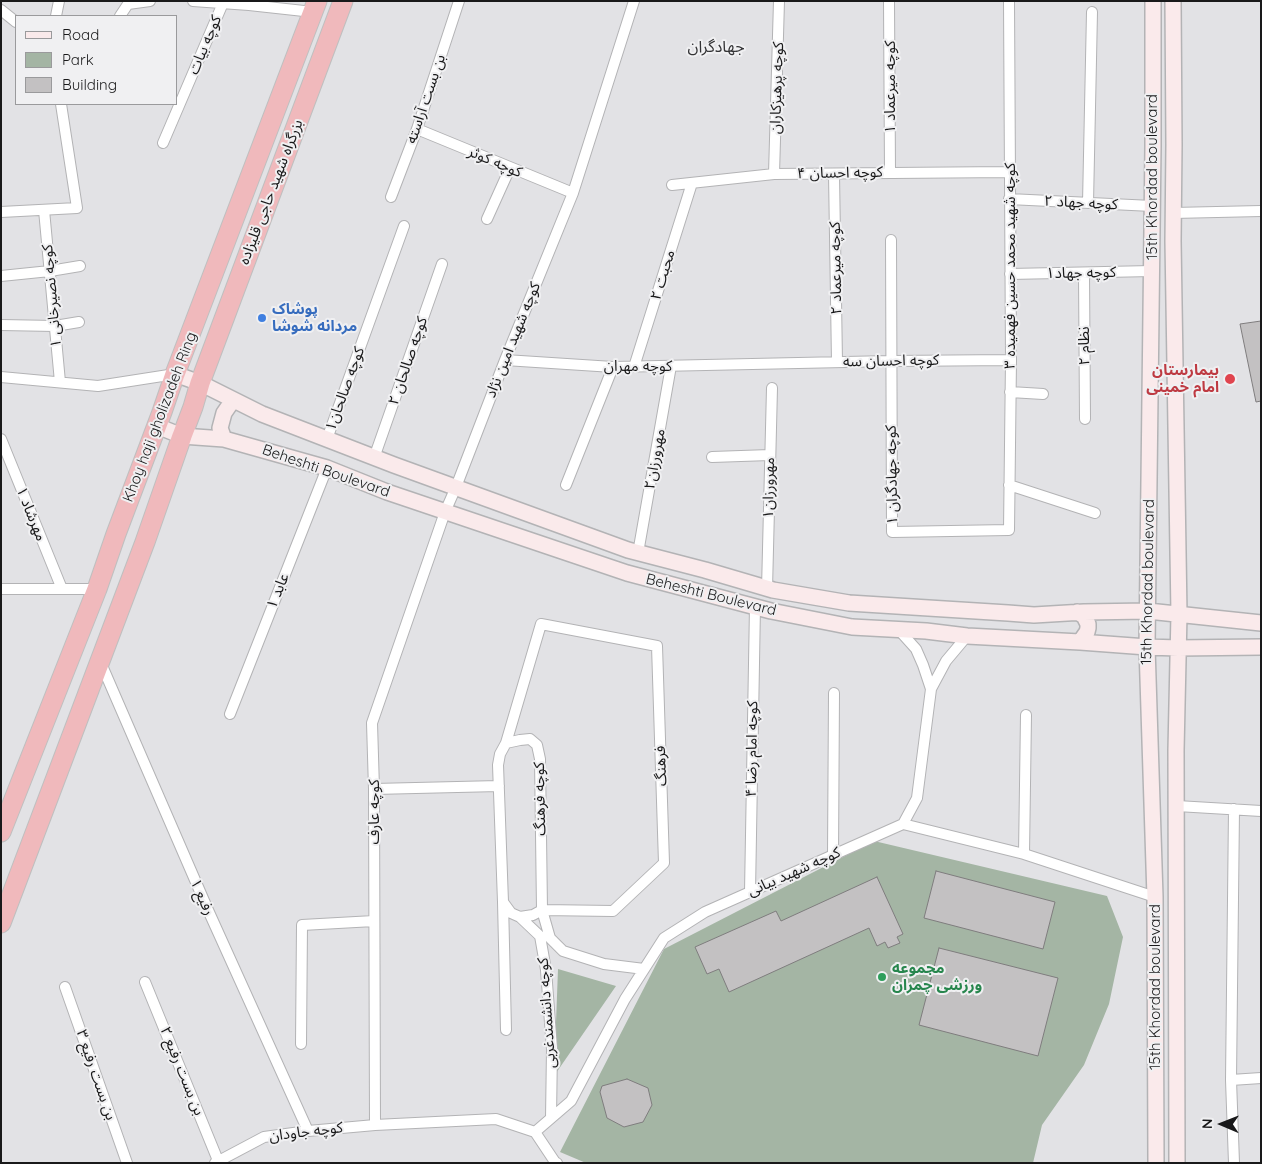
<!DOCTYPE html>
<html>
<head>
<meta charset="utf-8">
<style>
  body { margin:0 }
  #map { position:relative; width:1262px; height:1164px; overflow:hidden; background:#e2e2e5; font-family:Quicksand,sans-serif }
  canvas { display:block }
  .frame { position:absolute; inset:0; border:2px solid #19191a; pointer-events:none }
  .legend { position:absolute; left:15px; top:15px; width:162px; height:90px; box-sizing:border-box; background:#f0f0f2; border:1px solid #9a9a9c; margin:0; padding:6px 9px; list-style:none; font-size:15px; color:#19191a }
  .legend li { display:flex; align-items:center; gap:10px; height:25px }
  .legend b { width:25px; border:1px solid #9a9a9c }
  .north { position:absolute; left:1197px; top:1099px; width:50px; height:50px; -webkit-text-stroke:4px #f0f0f2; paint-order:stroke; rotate:271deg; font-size:14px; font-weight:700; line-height:20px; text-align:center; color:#19191a }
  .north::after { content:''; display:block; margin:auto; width:18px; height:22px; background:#19191a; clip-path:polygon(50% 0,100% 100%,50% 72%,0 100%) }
</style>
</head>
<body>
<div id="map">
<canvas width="1262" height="1164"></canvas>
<div class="frame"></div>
<ul class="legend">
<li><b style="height:6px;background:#faeaeb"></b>Road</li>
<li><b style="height:14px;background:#a4b5a4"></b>Park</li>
<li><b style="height:14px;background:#c3c1c2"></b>Building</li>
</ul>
<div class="north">N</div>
</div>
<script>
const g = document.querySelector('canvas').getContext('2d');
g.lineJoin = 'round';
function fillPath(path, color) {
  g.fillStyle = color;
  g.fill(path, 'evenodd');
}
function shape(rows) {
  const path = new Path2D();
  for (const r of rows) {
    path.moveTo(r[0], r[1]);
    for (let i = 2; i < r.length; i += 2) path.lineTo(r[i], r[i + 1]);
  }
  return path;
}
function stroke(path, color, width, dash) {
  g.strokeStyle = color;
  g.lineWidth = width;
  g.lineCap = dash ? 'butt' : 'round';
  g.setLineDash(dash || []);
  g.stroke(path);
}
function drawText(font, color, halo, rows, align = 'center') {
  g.font = font + ' Quicksand,"Noto Sans Arabic",sans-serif';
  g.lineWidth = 4;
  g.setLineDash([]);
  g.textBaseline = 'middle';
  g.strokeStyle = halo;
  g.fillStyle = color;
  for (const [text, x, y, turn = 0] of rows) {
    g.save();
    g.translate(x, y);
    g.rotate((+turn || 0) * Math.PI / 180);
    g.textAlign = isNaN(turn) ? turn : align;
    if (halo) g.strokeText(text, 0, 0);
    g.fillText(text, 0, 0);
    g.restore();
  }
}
const green = shape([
  [874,841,1107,896,1123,937,1109,1004,1084,1065,1042,1125,1033,1163,586,1163,560,1152,664,949],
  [558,969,616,986,554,1076]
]);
const building = shape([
  [1261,321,1261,401,1256,402,1240,324,1261,321],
  [936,871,1055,902,1043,949,924,918,936,871],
  [877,877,903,934,897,937,900,943,888,948,885,942,877,946,869,928,729,992,719,969,707,974,695,947,776,911,781,921,877,877],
  [939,948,1058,978,1038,1056,919,1025,939,948],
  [627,1079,648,1088,652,1105,643,1122,624,1127,607,1118,600,1092,602,1086,627,1079]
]);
const street = shape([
  [193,1,249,5,313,12],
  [889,1,890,173],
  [1,10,16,22],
  [56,16,59,1],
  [120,16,128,4,150,1],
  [417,129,573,193],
  [163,143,223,3],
  [774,174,779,1],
  [834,174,837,362],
  [672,185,774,174,1009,172],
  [391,197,417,129,459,1],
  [1009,199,1152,206],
  [1088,203,1092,12],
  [44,210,60,382],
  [1,212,77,208,61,104],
  [1173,213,1261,211],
  [487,219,510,168],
  [891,240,892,532,1009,530,1011,360,1009,1],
  [1084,273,1085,419],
  [1010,274,1152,271],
  [1,276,50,271,80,266],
  [1,325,55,326,79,322],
  [505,360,613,367,891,361,1011,360],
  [634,367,692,183],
  [1,377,98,386,175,374],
  [1010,392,1043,394],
  [1,439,62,589],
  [327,439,404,226],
  [712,457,770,455],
  [374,458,442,264],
  [566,485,613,367],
  [1009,485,1095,513],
  [638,553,671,366],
  [1,589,97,589],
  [767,589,772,388],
  [898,629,916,649,923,665,931,689],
  [100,661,208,910,308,1131],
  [230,714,327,468],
  [506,743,541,624,657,646,664,863,613,911,542,910,550,938,563,951,604,964,644,969],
  [374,789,499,786],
  [1177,806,1261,811],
  [1234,809,1231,1080,1234,1163],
  [903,824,917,798,931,689,946,661,967,636],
  [1024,854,1026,715],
  [833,855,834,693],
  [750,892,755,606],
  [503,902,511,913,520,917,533,915,542,910,540,759,537,745,530,739,520,740,506,743,500,754,498,765,503,902,506,1030],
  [520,917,540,936,546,970,552,1049,551,1118],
  [145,982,219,1163],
  [65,987,127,1163],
  [301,1044,302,925,374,921],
  [1231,1080,1261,1078],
  [375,1125,374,789,372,723,445,512,456,487,505,360,573,193,634,1],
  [535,1132,571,1101,625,999,664,938,705,912,903,824,1024,854,1155,897],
  [215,1163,264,1137,308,1131,375,1125,496,1119,535,1132,555,1162,557,1163]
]);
const secondary = shape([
  [1153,1,1153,146,1147,647,1155,897,1156,1163],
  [1173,1,1174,145,1173,241,1179,614,1176,750,1177,1163],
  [175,374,200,383,262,414,394,465,628,550,705,570,773,590,849,603,1008,613,1034,615,1084,612,1148,611,1261,623],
  [157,426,182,436,224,439,327,468,387,492,627,573,771,611,852,627,926,631,967,636,1080,642,1147,647,1178,648,1261,647],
  [224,439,220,428,224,413,233,400],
  [1077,612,1084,616,1088,624,1088,628,1087,632,1080,642]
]);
const highway = shape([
  [1,832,97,589,116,534,162,412,175,374,317,1],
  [1,923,145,542,182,436,193,407,200,383,343,1]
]);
const markers = [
  [262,318,5,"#3f7fe0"],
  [1230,379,6,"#e0444e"],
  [882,977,5,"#2e9e5b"]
];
const streetNames = [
  ["کوچه بیات",205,45,-67],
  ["کوچه میرعماد ۱",890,87,-90],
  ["کوچه پرهیزکاران",777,88,-88],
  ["بن بست آراسته",426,99,-71],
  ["کوچه کوثر",495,162,23],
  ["کوچه احسان ۴",840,173,-1],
  ["15th Khordad boulevard",1152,177,-90],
  ["بزرگراه شهید حاجی قلیزاده",271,192,-69],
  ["کوچه جهاد ۲",1081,203,3],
  ["کوچه شهید محمد حسین فهمیده ۳",1010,266,-90],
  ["کوچه میرعماد ۲",836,268,-91],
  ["کوچه جهاد۱",1081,273,-1],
  ["محبت ۲",663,275,-73],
  ["کوچه نصیرخانی ۱",52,296,-95],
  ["کوچه شهید امین نژاد",513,340,-68],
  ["نظام ۲",1084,346,-90],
  ["کوچه صالحان ۲",408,361,-71],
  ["کوچه احسان سه",891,361,-1],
  ["کوچه مهران",638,366],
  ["کوچه صالحان۱",345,389,-70],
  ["Khoy haji gholizadeh Ring",160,417,-69],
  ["مهرورزان۲",655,459,-80],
  ["Beheshti Boulevard",326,471,19],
  ["کوچه جهادگران ۱",892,475,-91],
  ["مهرورزان۱",769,488,-89],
  ["مهرشاد ۱",31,514,68],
  ["15th Khordad boulevard",1148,582,-89],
  ["عابد ۱",278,591,-68],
  ["Beheshti Boulevard",711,595,14],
  ["کوچه امام رضا ۴",752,749,-89],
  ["فرهنگ",661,766,-92],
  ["کوچه فرهنگ",540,799,-91],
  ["کوچه عارف",374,812,-90],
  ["کوچه شهید بیانی",794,872,-24],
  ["رفیع ۱",202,897,66],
  ["15th Khordad boulevard",1155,987,-90],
  ["کوچه دانشمندغربی",547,1013,-94],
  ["بن بست رفیع ۲",182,1071,68],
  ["بن بست رفیع ۳",96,1075,71],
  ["کوچه جاودان",306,1132,-7]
];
const shopNames = [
  ["پوشاک",272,309],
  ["مردانه شوشا",272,326]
];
const healthNames = [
  ["بیمارستان",1219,370],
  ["امام خمینی",1219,387]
];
const leisureNames = [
  ["مجموعه",892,968],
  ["ورزشی چمران",892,985]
];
const neighbourhoodNames = [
  ["جهادگران",716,47]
];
fillPath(green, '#a4b5a4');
fillPath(building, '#c3c1c2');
stroke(building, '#7f7d7e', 1);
stroke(street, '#b3b3b5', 12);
stroke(secondary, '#b3b3b5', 18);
stroke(highway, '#bfbfbf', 21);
stroke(street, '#fff', 10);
stroke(secondary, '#faeaeb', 15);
stroke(highway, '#f0b9bc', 19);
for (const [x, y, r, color] of markers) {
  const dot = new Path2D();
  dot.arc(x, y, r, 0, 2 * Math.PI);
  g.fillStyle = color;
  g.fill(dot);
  stroke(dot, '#f0f0f2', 2);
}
drawText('15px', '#19191a', '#f0f0f2', streetNames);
drawText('bold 15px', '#366cbe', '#f0f0f2', shopNames, 'left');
drawText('bold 15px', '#be3a42', '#f0f0f2', healthNames, 'right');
drawText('bold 15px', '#27864d', '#f0f0f2', leisureNames, 'left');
drawText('16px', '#333335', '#f0f0f2', neighbourhoodNames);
</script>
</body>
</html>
